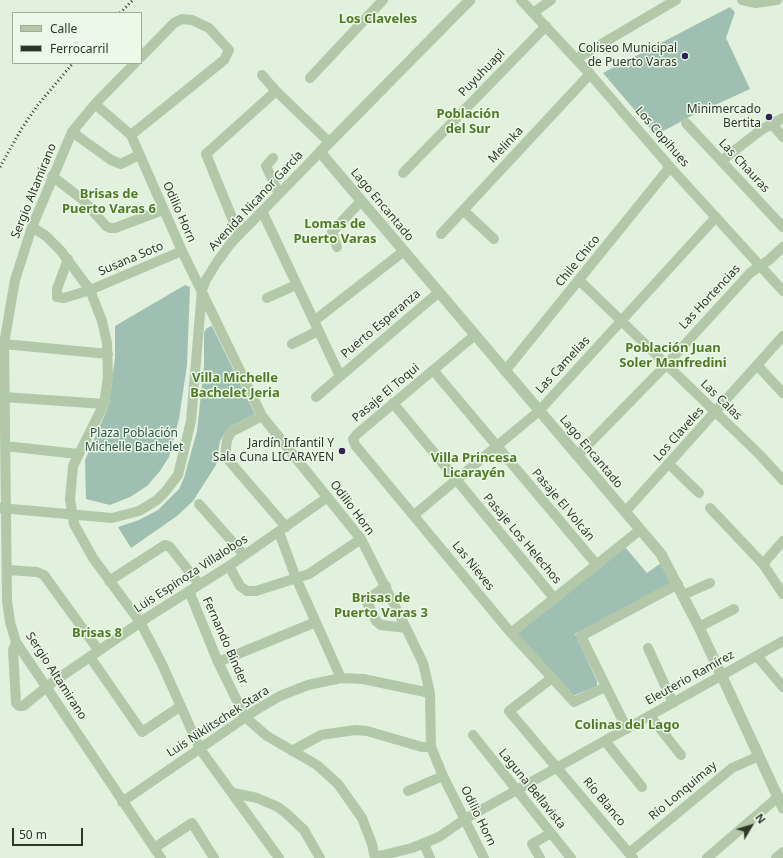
<!DOCTYPE html>
<html>
<head>
<meta charset="utf-8">
<style>
  body { margin:0 }
  #map { position:relative; width:783px; height:858px; overflow:hidden; background:#e1f1dd; font-family:"Noto Sans",sans-serif }
  canvas { display:block }
  .legend { position:absolute; left:12px; top:12px; width:130px; height:52px; box-sizing:border-box; background:#ecf9e9; border:1px solid #a0ab9c; margin:0; padding:5px 7px; list-style:none; font-size:12px; color:#2e3629 }
  .legend li { display:flex; align-items:center; gap:8px; height:20px }
  .legend b { width:20px; border:1px solid #a0ab9c }
  .north { position:absolute; left:731px; top:806px; width:40px; height:40px; -webkit-text-stroke:3px #ecf9e9; paint-order:stroke; rotate:52deg; font-size:11px; font-weight:700; line-height:16px; text-align:center; color:#2e3629 }
  .north::after { content:''; display:block; margin:auto; width:14px; height:18px; background:#2e3629; clip-path:polygon(50% 0,100% 100%,50% 72%,0 100%) }
  .scale { position:absolute; left:12px; top:828px; width:71px; height:18px; box-sizing:border-box; border:2px solid #2e3629; border-top:0; padding-left:5px; font-size:12px; line-height:14px; white-space:nowrap; color:#2e3629; -webkit-text-stroke:3px #ecf9e9; paint-order:stroke }
</style>
</head>
<body>
<div id="map">
<canvas width="783" height="858"></canvas>
<ul class="legend">
<li><b style="height:5px;background:#b2c8a9"></b>Calle</li>
<li><b style="height:5px;background:#2e3629"></b>Ferrocarril</li>
</ul>
<div class="north">N</div>
<div class="scale">50 m</div>
</div>
<script>
const g = document.querySelector('canvas').getContext('2d');
g.lineJoin = 'round';
function fillPath(path, color) {
  g.fillStyle = color;
  g.fill(path, 'evenodd');
}
function shape(rows) {
  const path = new Path2D();
  for (const r of rows) {
    path.moveTo(r[0], r[1]);
    for (let i = 2; i < r.length; i += 2) path.lineTo(r[i], r[i + 1]);
  }
  return path;
}
function stroke(path, color, width, dash) {
  g.strokeStyle = color;
  g.lineWidth = width;
  g.lineCap = dash ? 'butt' : 'round';
  g.setLineDash(dash || []);
  g.stroke(path);
}
function drawText(font, color, halo, rows, align = 'center') {
  g.font = font + ' "Noto Sans",sans-serif';
  g.lineWidth = 3;
  g.setLineDash([]);
  g.textBaseline = 'middle';
  g.strokeStyle = halo;
  g.fillStyle = color;
  for (const [text, x, y, turn = 0] of rows) {
    g.save();
    g.translate(x, y);
    g.rotate((+turn || 0) * Math.PI / 180);
    g.textAlign = isNaN(turn) ? turn : align;
    if (halo) g.strokeText(text, 0, 0);
    g.fillText(text, 0, 0);
    g.restore();
  }
}
const green = shape([
  [730,7,735,12,726,38,750,89,691,116,656,135,603,73],
  [185,285,190,287,187,365,179,419,169,457,160,471,147,486,130,497,110,505,86,499,85,460,109,405,115,358,115,326],
  [212,326,255,414,231,426,226,431,220,441,216,465,193,501,177,516,131,548,118,527,139,520,158,510,179,489,184,478,197,431,204,366,204,332,207,328],
  [625,547,647,573,661,563,671,583,575,634,597,681,597,686,573,696,517,633]
]);
const minor = shape([
  [521,0,590,74,670,167,783,291],
  [742,0,756,3,777,0],
  [533,13,551,0],
  [141,57,174,23,182,19,192,20,209,28,229,50,224,60,131,135,182,251,262,416,361,539,406,628,423,663,430,693,431,747,443,776,484,858],
  [576,59,676,0],
  [135,63,95,104,72,132,32,227,15,280,4,344,7,600,10,622,16,642,161,858],
  [262,75,276,91],
  [310,78,383,0],
  [95,104,131,135],
  [686,123,783,227],
  [772,124,783,137],
  [72,132,111,160,121,164,139,155],
  [273,158,266,166,279,194],
  [721,161,761,130,783,118],
  [403,173,546,26],
  [52,176,82,199,106,226,110,228,115,228,163,210],
  [463,210,494,239],
  [262,211,340,376],
  [32,227,46,236,61,251,90,290,102,321,107,343,108,377,104,404,73,466,70,499,74,524,93,558,140,622,161,662,200,749,279,858],
  [441,234,590,74],
  [239,235,206,154,276,91,329,142],
  [337,247,332,232,361,201],
  [68,259,57,289,57,297,64,298,90,290,182,251],
  [579,280,759,454,783,480],
  [267,298,296,285],
  [314,321,404,251],
  [475,335,357,434,353,439,355,445,511,633,574,702,605,687],
  [4,344,108,354],
  [292,344,318,331],
  [757,365,783,393],
  [433,370,597,565],
  [505,371,670,167],
  [4,397,104,404],
  [316,397,439,292],
  [393,403,554,598],
  [262,416,231,432,227,440,225,456,286,527],
  [5,446,78,454],
  [577,456,666,365,750,273,769,260,783,247],
  [669,464,699,493],
  [199,504,244,555],
  [0,508,112,518,139,511,157,500,165,492,178,475,191,421,202,290,206,280,217,262,231,243,320,152],
  [710,508,763,564,783,594],
  [625,512,783,336],
  [414,515,539,411,716,217],
  [279,532,296,578,341,678],
  [763,564,783,541],
  [229,566,240,586,247,591,256,591,309,574,361,539],
  [8,570,37,572,44,575,99,651],
  [109,581,165,545,170,547,199,584],
  [386,586,372,596,367,602,376,621,381,625,406,628],
  [189,591,218,662,245,717,267,736,317,765,338,784,362,818,372,844,375,858],
  [683,595,710,583],
  [699,627,734,609],
  [511,633,640,530],
  [16,642,13,650,16,703,19,706,23,706,53,682,148,617,229,566,328,497],
  [648,648,673,703],
  [757,656,783,687],
  [90,657,142,732,181,706],
  [218,662,316,622],
  [552,678,509,711,633,858],
  [650,716,681,755],
  [627,729,581,636,678,584],
  [473,735,571,858],
  [605,741,642,787],
  [292,751,321,735,355,730,367,731,422,747,431,747],
  [408,791,443,776],
  [234,793,257,798,278,807,287,814,304,830,320,858],
  [122,802,256,710,280,696,308,685,341,678,363,679,430,693],
  [424,844,430,858],
  [154,848,192,823,214,858],
  [629,853,732,768,759,756],
  [375,857,412,848,439,837,465,819,783,641],
  [540,858,532,844,551,833],
  [707,858,778,797],
  [776,858,783,852]
]);
const tertiary = shape([
  [470,0,320,152,661,554,699,627,783,808]
]);
const rail = shape([
  [120,13,133,0],
  [0,167,22,128,37,106,73,63]
]);
const markers = [
  [685,56,4,"#322155"],
  [769,117,4,"#322155"],
  [342,451,4,"#322155"]
];
const poiNames = [
  ["Coliseo Municipal",677,49],
  ["de Puerto Varas",677,63],
  ["Minimercado",761,110],
  ["Bertita",761,124],
  ["Jardín Infantil Y",334,444],
  ["Sala Cuna LICARAYEN",334,458]
];
const streetNames = [
  ["Puyuhuapi",482,73,-46],
  ["Los Copihues",662,137,49],
  ["Melinka",506,145,-47],
  ["Las Chauras",744,166,47],
  ["Sergio Altamirano",34,191,-68],
  ["Avenida Nicanor García",256,201,-47],
  ["Lago Encantado",382,205,50],
  ["Odilio Horn",179,212,66],
  ["Susana Soto",131,259,-23],
  ["Chile Chico",578,261,-51],
  ["Las Hortencias",710,297,-47],
  ["Puerto Esperanza",381,324,-40],
  ["Las Camelias",563,365,-47],
  ["Pasaje El Toqui",386,393,-40],
  ["Las Calas",721,400,44],
  ["Los Claveles",679,434,-48],
  ["Lago Encantado",591,452,50],
  ["Pasaje El Volcán",563,505,50],
  ["Odilio Horn",352,508,53],
  ["Pasaje Los Helechos",522,539,50],
  ["Las Nieves",473,566,51],
  ["Luis Espinoza Villalobos",191,574,-33],
  ["Fernando Binder",225,641,66],
  ["Sergio Altamirano",56,676,57],
  ["Eleuterio Ramírez",690,678,-29],
  ["Luis Niklitschek Stara",218,722,-33],
  ["Laguna Bellavista",532,789,51],
  ["Río Lonquimay",683,791,-40],
  ["Río Blanco",604,802,50],
  ["Odilio Horn",478,816,64]
];
const parkNames = [
  ["Plaza Población",134,434],
  ["Michelle Bachelet",134,448]
];
const neighbourhoodNames = [
  ["Los Claveles",378,19],
  ["Población",468,114],
  ["del Sur",468,129],
  ["Brisas de",109,194],
  ["Puerto Varas 6",109,209],
  ["Lomas de",335,224],
  ["Puerto Varas",335,239],
  ["Población Juan",673,348],
  ["Soler Manfredini",673,363],
  ["Villa Michelle",235,378],
  ["Bachelet Jeria",235,393],
  ["Villa Princesa",474,458],
  ["Licarayén",474,473],
  ["Brisas de",381,598],
  ["Puerto Varas 3",381,613],
  ["Brisas 8",97,633],
  ["Colinas del Lago",627,725]
];
fillPath(green, '#9ebfb2');
stroke(minor, '#b2c8a9', 10);
stroke(tertiary, '#b2c8a9', 11);
stroke(rail, '#2e3629', 3, [1, 3]);
for (const [x, y, r, color] of markers) {
  const dot = new Path2D();
  dot.arc(x, y, r, 0, 2 * Math.PI);
  g.fillStyle = color;
  g.fill(dot);
  stroke(dot, '#ecf9e9', 1.5);
}
drawText('12px', '#2e3629', '#ecf9e9', poiNames, 'right');
drawText('12px', '#2e3629', '#ecf9e9', streetNames);
drawText('12px', '#2e5345', '#ecf9e9', parkNames);
drawText('bold 13px', '#507a26', '#ecf9e9', neighbourhoodNames);
</script>
</body>
</html>
